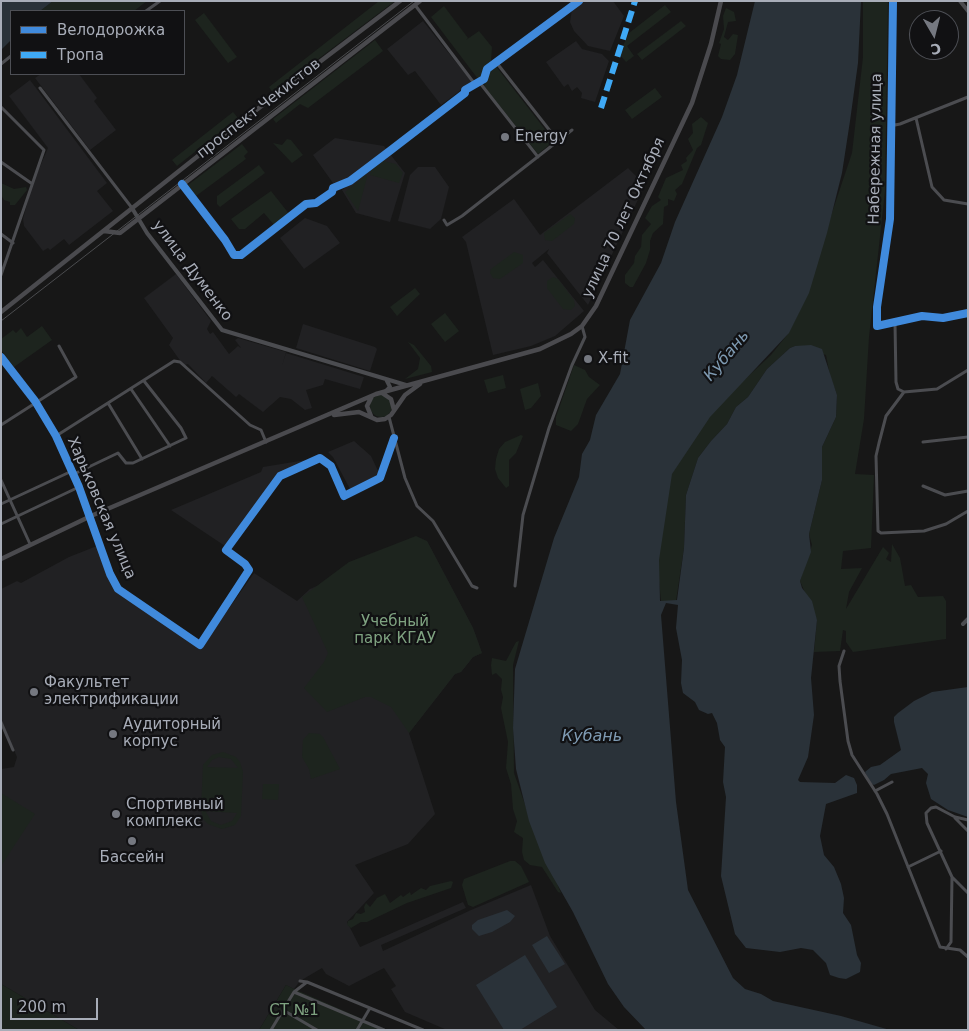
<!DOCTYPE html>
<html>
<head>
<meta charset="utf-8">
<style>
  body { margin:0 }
  #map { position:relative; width:969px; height:1031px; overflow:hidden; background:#171717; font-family:"DejaVu Sans",sans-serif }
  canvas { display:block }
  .frame { position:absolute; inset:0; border:2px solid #a8adb8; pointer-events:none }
  .legend { position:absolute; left:10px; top:10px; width:175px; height:65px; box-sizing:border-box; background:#111113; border:1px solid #4d4f55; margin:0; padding:6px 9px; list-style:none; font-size:15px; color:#a8adb8 }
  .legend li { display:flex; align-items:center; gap:10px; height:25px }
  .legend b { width:25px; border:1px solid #4d4f55 }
  .north { position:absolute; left:909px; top:10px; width:50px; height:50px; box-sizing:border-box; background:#111113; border:1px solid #4d4f55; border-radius:50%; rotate:172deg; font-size:14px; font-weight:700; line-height:20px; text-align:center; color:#a8adb8 }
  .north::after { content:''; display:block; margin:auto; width:18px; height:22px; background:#757880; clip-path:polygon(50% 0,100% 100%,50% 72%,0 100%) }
  .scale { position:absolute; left:10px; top:998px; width:88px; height:22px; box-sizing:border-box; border:2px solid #a8adb8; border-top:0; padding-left:6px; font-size:15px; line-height:18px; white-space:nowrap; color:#a8adb8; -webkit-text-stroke:4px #111113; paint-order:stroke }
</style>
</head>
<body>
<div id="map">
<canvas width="969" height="1031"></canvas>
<div class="frame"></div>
<ul class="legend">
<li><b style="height:6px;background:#408adc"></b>Велодорожка</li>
<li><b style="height:6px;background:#3fa9f5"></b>Тропа</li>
</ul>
<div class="north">С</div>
<div class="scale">200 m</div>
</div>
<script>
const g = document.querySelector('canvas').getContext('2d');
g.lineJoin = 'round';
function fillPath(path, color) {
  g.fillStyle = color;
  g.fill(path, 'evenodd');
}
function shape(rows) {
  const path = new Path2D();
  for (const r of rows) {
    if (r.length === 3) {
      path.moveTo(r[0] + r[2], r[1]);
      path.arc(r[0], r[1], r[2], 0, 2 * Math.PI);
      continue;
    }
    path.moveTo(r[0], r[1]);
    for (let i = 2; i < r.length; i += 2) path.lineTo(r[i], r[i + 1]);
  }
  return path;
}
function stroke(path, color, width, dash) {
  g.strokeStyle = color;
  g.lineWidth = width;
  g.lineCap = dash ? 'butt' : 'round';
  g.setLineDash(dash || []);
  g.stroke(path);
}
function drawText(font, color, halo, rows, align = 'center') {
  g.font = font + ' "DejaVu Sans",sans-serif';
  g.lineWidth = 4.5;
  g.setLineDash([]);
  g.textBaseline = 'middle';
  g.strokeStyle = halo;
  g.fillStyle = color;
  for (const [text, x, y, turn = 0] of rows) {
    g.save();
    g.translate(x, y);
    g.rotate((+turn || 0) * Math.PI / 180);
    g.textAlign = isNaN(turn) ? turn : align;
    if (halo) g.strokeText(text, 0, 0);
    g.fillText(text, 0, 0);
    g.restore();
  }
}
const built = shape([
  [584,1,613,1,624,16,610,51,588,46,574,31,570,22,572,9],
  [423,21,472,82,441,105,415,71,408,75,387,49],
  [576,41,582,49,602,54,609,61,595,102,581,98,582,93,577,87,572,91,568,84,564,87,546,62],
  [41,74,79,74,97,98,94,101,116,130,90,150,35,78],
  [30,80,107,183,97,191,113,211,69,245,64,239,50,250,48,248,43,251,24,226,23,219,32,185,48,148,9,96],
  [335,138,384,146,387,150,348,181,333,183,313,155],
  [390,154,405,173,390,222,356,213,342,190],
  [418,167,435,167,449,187,441,219,430,229,398,221,410,175],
  [628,168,641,181,643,189,588,305,547,253,549,249,532,263,535,267,543,260,584,311,555,336,531,346,493,355,466,242,462,237,514,199,540,235],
  [305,218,327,226,340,243,304,269,280,238],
  [176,274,211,321,207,329,210,334,213,332,229,354,238,346,241,348,235,340,238,338,286,352,282,366,286,353,364,377,360,389,325,379,323,385,306,390,312,408,305,410,291,399,280,397,263,412,239,394,236,397,212,376,206,383,188,364,185,365,179,359,169,345,173,338,144,298],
  [303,324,375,347,377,349,370,371,296,348],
  [354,441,371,456,380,475,350,489,333,457,328,452],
  [318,458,319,460,279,475,228,548,171,510,261,472,263,467],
  [427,541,473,628,482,653,473,657,461,672,455,674,409,733,435,814,408,844,355,865,374,893,347,922,360,947,463,902,466,908,381,945,383,951,471,910,531,885,550,936,595,1010,619,1030,447,1030,405,1012,391,989,396,986,384,968,349,986,326,974,322,968,300,981,294,989,286,985,259,1030,79,1030,1,984,1,769,14,767,17,757,1,720,1,589,17,581,21,583,69,557,102,544,119,587,203,645,254,573,297,601,310,589]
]);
const green = shape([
  [53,1,147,1,134,11,40,11],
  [379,1,395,1,273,93,269,87],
  [863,1,888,1,885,191,869,337,864,419,855,474,874,475,871,548,843,551,841,569,862,568,849,592,846,609,883,547,889,553,886,559,891,562,892,544,900,558,905,586,911,585,918,597,943,596,946,601,946,639,853,652,846,642,846,631,843,630,840,651,814,652,817,620,800,581,812,545,809,534,822,480,822,447,836,417,837,395,830,376,826,355,795,346,790,348,767,369,748,397,736,407,727,424,711,441,698,458,686,495,684,548,676,601,661,601,658,570,659,539,667,481,705,422,727,396,771,355,787,335,798,314,852,153,863,57],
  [665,5,671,12,627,46,634,56,626,62,619,54,629,33],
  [444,6,468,38,466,40,479,31,492,47,491,61,484,67,481,78,478,79,431,17],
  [726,8,734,12,736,21,728,22,724,37,728,40,733,34,738,35,735,54,730,60,721,59,718,56,721,44,719,43,724,29,723,16],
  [204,13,237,57,228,63,195,20],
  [681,21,686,26,642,60,637,54],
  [375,40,383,51,308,108,300,104,276,123,273,119],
  [495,65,554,141,538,154,484,86,488,71],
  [655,88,662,97,632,119,625,110],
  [233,112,238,118,177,166,172,160],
  [701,117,708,123,701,145,697,148,682,184,675,190,677,194,674,201,668,199,668,205,664,207,663,224,653,233,650,241,650,250,646,263,633,287,630,287,625,283,625,275,634,263,635,256,641,247,642,235,651,224,645,218,652,206,661,200,658,197,666,178,683,170,681,165,687,161,686,158,693,150,688,139,693,133,692,124],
  [287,139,291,140,303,155,292,163,273,143,282,145],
  [242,144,248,152,244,156,246,159,196,196,188,185],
  [383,161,396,164,403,173,399,183,370,175,371,170],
  [259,165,265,173,220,207,217,204,217,196],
  [366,175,367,177,358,211,345,192],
  [1,183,14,189,26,187,27,190,15,205,10,205,10,202,4,200,1,195],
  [271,191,290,215,275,226,264,213,245,229,239,229,231,219],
  [570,214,575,218,574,224,552,241,545,240,544,233],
  [514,252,523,255,523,263,500,279,493,278,490,273,491,269],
  [553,277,558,279,574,300,575,306,571,310,563,309,547,288,547,281],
  [415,288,420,294,397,316,390,307],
  [445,313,459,331,445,342,431,324],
  [42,326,52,340,14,367,1,350,1,339,13,330,16,333,21,328,27,337],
  [408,342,414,345,431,366,432,372,405,379,418,369,420,358],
  [574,365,585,370,589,377,600,385,587,399,578,424,571,431,556,425,556,417],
  [503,375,506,388,488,393,484,380],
  [538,383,541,396,531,408,525,410,520,389],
  [381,406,11],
  [521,435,523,436,516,453,509,460,509,486,506,488,498,478,495,469,496,459,499,449,505,442],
  [416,536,427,541,473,628,482,653,473,657,461,672,455,674,409,733,391,707,371,697,365,697,327,712,304,688,324,662,328,653,302,597,349,562],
  [519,641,513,665,514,773,535,833,561,893,558,892,542,867,530,865,524,860,522,852,523,838,514,832,517,821,513,809,511,784,506,768,508,742,501,708,503,697,501,690,502,679,496,673,492,675,491,665,492,658,506,661,516,642],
  [309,733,320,734,323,737,340,769,311,779,309,769,302,757,303,740],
  [223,752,236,757,240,762,243,772,241,816,235,825,222,829,208,824,203,819,201,809,203,765,212,755],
  [219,757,231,759,238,768,207,767,212,760],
  [206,812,206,811,237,813,232,821,221,825,211,821],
  [263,784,279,784,278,800,262,799],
  [1,793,35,814,1,866],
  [510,861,515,861,521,866,529,882,473,907,468,905,462,885,464,879],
  [451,881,453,882,451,888,407,903,367,922,361,922,351,928,347,925,348,921,353,919,356,913,361,914,365,912,364,907,366,903,370,907,377,898,385,894,390,903,401,895,403,897,410,892,411,895,421,888,426,890,430,886],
  [1,984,79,1030,1,1030],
  [286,985,294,989,388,1030,259,1030]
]);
const water = shape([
  [1,1,53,1,40,11,11,11,11,40,1,50],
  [755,1,861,1,858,63,850,121,842,173,827,233,809,293,789,333,710,417,672,474,659,560,660,601,677,600,684,548,686,495,698,458,711,441,727,424,736,407,748,397,767,369,790,348,795,346,811,345,822,349,837,395,836,417,822,447,822,480,809,534,811,552,800,581,802,588,812,601,817,620,811,678,814,715,808,757,798,780,800,782,835,783,846,775,854,778,857,785,857,793,826,804,820,836,824,855,834,867,841,884,844,898,843,913,851,925,857,955,861,963,860,972,846,979,839,978,830,975,826,963,813,950,801,948,780,952,746,948,735,934,721,876,726,797,723,782,725,747,720,740,717,723,712,713,708,714,699,710,695,702,683,693,681,683,682,660,676,628,678,605,666,603,661,615,676,802,688,890,733,978,745,989,761,994,773,1001,841,1016,890,1030,646,1030,624,1007,608,984,573,912,545,863,529,821,516,769,513,728,515,669,554,538,579,477,582,454,590,440,596,415,620,374,630,320,661,263,675,222,722,117,737,75],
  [968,687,968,817,948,810,931,799,926,783,928,774,922,768,891,774,884,780,874,785,870,783,865,772,871,767,880,765,901,750,894,722,894,717,898,713,914,701,932,692],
  [507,910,515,916,510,922,492,932,479,936,472,929,472,925,478,920],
  [547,936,565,964,549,973,532,945],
  [525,955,557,1007,520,1030,504,1030,476,985]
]);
const minor = shape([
  [893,1,890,219,877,307,877,326,922,316,943,318,968,313],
  [415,5,474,83],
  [146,11,160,1],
  [496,62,558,141],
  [1,64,11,56],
  [480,83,538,157],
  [40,88,132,208],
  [1,107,44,150,1,275],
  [916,118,932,187,944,200,968,204],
  [891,122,895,125,900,124,968,97],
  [1,162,31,183],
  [183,185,225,240,234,255,241,255,306,204,316,203,332,192,333,188,350,181,391,150,465,93,465,90,484,79,487,69,579,1],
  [444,220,447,225,462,216,572,130],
  [1,234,13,243],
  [895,323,896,382,898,389,904,392],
  [131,389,170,446],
  [904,392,886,416,879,443,876,456,878,531,881,533,924,531,946,524,968,511],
  [904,392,937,389,968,370],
  [108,403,142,459],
  [389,417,405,478,417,506,433,521,472,586,477,588],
  [1,425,76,377,59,346],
  [56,436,174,361,180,362,250,425,261,430,266,442],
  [923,442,968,437],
  [74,474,118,453,126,463,133,463,186,438,181,428,144,381],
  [1,480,30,544],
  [923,486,945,495,968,491],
  [1,504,72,471],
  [91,516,110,574,118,589,200,645,249,570,245,564,226,550,280,476,320,458,331,466,344,496,380,478,394,438],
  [1,524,79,487],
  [515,586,523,515,549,428,572,365,585,337,582,326],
  [844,651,839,666,840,681,848,741,852,755,877,794,887,814,940,947,960,950,968,957],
  [1,722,13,750],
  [875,791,892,782],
  [955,818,968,831],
  [908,867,941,851],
  [952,877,927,823,926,813,931,808,936,807,955,817,968,820],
  [946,949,951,942,952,877,968,893],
  [300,981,307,982,423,1030],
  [294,992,384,1030],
  [283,1010,317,1030],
  [271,1030,294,992,307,982],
  [357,1030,370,1008]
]);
const tertiary = shape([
  [960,1,968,11],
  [132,208,147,233,222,330,406,385],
  [1,357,35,401,56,436,91,516],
  [386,391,390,387,386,379],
  [963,624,968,619]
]);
const secondary = shape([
  [104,231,120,233,420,1],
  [1,312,251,114,400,1],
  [382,393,391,399,394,410],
  [334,415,359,412,377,420,385,419,391,415,405,395,420,384],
  [371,416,367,406,372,396],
  [1,559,91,516,376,394,540,349,571,334,582,326,596,306,692,103,711,44,721,1]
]);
const tram = shape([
  [1,321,414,1]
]);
const quiet = shape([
  [601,108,635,1]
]);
const cycleway = shape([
  [893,1,890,219,877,307,877,326,922,316,943,318,968,313],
  [182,184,225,240,234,255,241,255,306,204,316,203,332,192,333,188,350,181,391,150,465,93,465,90,484,79,487,69,579,1],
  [1,357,35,401,56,436,79,487,110,574,118,589,200,645,249,570,245,564,226,550,280,476,320,458,331,466,344,496,380,478,394,438]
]);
const markers = [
  [505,137,5,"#757880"],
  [588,359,5,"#757880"],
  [34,692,5,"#757880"],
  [113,734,5,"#757880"],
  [116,814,5,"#757880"],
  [132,841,5,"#757880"]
];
const streetNames = [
  ["проспект Чекистов",259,109,-38],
  ["Набережная улица",876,149,-89],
  ["улица 70 лет Октября",624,218,-65],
  ["улица Думенко",192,271,53],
  ["Харьковская улица",101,508,67]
];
const poiNames = [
  ["Energy",515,137],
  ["X-fit",598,359],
  ["Факультет",44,683],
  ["электрификации",44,700],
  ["Аудиторный",123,725],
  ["корпус",123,742],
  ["Спортивный",126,805],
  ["комплекс",126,822],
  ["Бассейн",132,858,"center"]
];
const parkNames = [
  ["Учебный",395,622],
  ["парк КГАУ",395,639],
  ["СТ №1",294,1011]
];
const waterNames = [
  ["Кубань",727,356,-50],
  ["Кубань",592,737]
];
fillPath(built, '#212123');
fillPath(green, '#1d241e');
fillPath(water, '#2a3239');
stroke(minor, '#4b4c50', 3);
stroke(tertiary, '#4b4c50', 4);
stroke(secondary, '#4a4a4e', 4.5);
stroke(tram, '#4b4c4f', 1);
stroke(quiet, '#3fa9f5', 6, [12, 6]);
stroke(cycleway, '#408adc', 8);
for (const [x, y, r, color] of markers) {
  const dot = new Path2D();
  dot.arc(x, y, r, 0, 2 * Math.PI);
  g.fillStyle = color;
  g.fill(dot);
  stroke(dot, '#111113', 2);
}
drawText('15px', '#a8adb8', '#111113', streetNames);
drawText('15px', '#a8adb8', '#111113', poiNames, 'left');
drawText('15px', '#7fa381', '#111113', parkNames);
drawText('italic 16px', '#7f9bb3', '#111113', waterNames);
</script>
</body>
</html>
